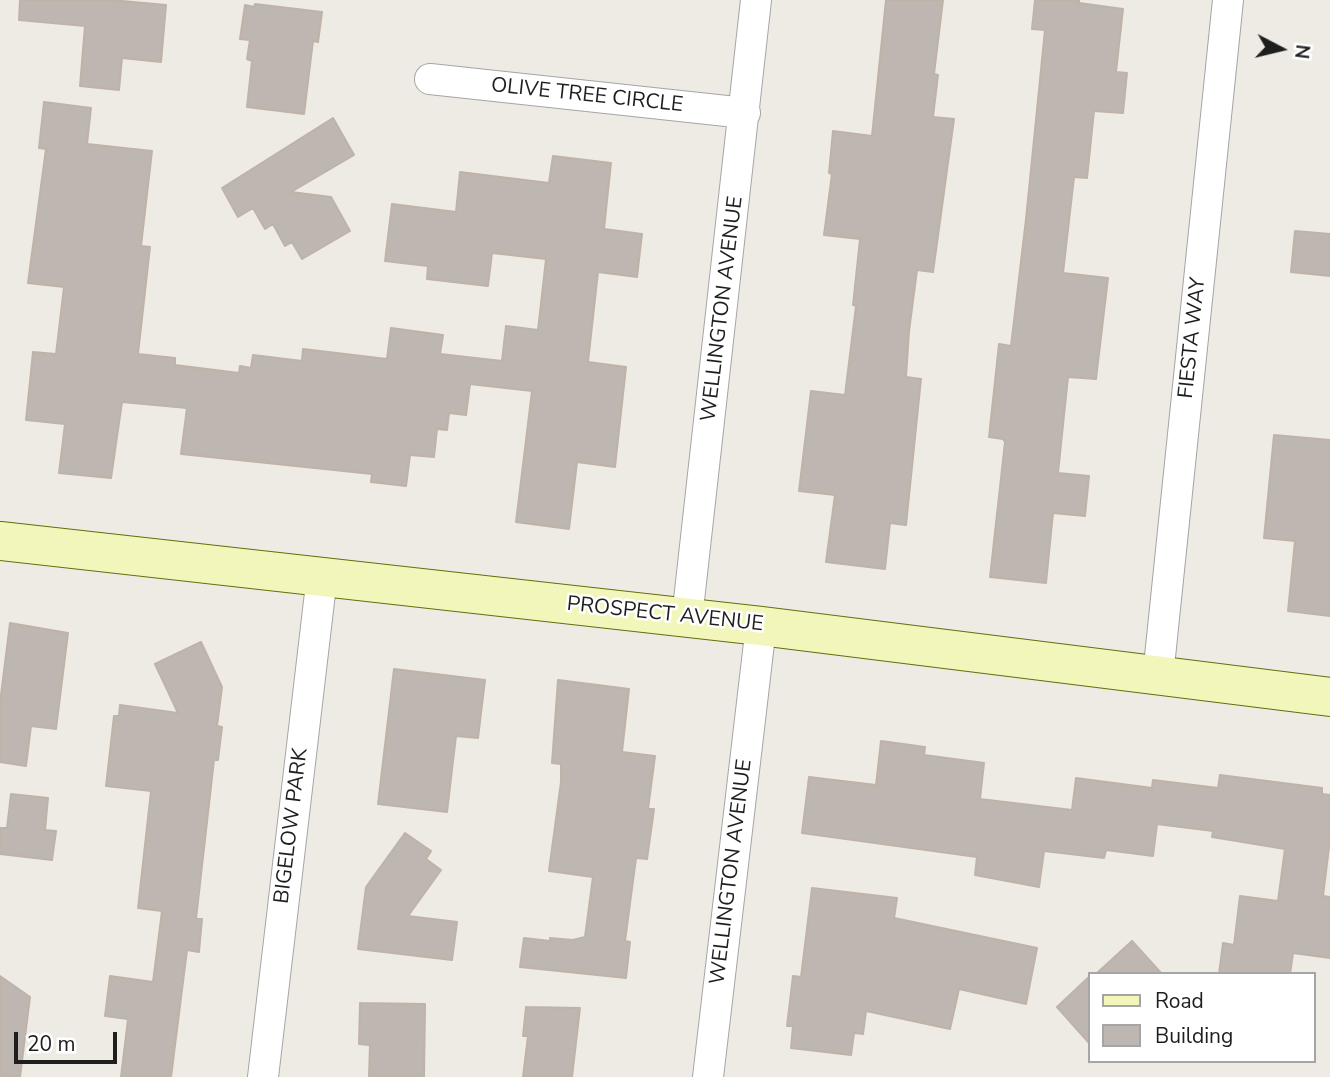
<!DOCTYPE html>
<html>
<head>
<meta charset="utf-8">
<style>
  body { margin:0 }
  #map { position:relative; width:1330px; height:1077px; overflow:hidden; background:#eeebe4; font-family:"Nunito Sans",sans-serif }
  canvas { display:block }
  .legend { position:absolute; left:1088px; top:972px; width:228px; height:91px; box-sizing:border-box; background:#fff; border:2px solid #a5a5a5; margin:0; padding:9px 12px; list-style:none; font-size:21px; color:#1e1e1e }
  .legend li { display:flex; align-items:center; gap:14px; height:35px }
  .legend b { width:35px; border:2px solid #a5a5a5 }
  .north { position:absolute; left:1246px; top:14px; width:70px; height:70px; -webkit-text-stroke:5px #fff; paint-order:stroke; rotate:97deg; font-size:19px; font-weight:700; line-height:28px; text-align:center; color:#1e1e1e }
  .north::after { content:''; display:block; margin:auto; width:24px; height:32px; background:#1e1e1e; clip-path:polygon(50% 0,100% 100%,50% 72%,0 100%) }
  .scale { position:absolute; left:14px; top:1032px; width:103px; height:32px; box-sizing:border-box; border:4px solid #1e1e1e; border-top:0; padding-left:9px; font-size:21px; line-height:24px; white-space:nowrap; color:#1e1e1e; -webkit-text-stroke:5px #fff; paint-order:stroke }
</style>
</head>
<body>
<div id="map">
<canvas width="1330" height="1077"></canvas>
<ul class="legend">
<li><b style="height:9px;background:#f3f6ba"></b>Road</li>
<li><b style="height:19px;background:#beb7b1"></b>Building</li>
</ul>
<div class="north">N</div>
<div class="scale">20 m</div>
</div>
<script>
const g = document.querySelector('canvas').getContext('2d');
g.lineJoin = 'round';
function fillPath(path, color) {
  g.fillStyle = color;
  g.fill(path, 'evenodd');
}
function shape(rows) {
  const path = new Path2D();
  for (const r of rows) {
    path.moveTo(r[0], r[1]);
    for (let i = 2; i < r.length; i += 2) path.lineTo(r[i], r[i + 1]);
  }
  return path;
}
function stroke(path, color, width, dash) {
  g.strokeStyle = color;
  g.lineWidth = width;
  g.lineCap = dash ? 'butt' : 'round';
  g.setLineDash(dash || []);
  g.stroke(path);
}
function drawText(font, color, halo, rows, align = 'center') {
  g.font = font + ' "Nunito Sans",sans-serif';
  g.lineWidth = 5;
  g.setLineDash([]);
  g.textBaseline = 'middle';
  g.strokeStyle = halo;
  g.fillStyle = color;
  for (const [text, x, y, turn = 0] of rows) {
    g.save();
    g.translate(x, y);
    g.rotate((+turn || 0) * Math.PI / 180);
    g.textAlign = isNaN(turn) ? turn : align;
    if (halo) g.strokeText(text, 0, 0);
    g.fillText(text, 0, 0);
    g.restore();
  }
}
const building = shape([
  [20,0,111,0,166,5,161,62,122,58,119,90,80,86,85,26,19,20,20,0],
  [886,0,943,0,934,74,938,75,933,117,954,119,933,272,917,270,909,331,906,377,921,379,906,525,890,523,885,569,826,562,835,495,799,491,811,391,845,395,856,306,853,305,860,239,824,235,832,174,829,173,833,131,872,136,886,0],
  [1035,0,1079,0,1079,3,1123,9,1116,72,1127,73,1123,113,1094,111,1087,178,1074,177,1063,273,1108,278,1096,379,1068,377,1058,473,1089,476,1085,516,1053,513,1046,583,990,577,1005,442,1003,439,989,437,999,344,1011,346,1026,219,1045,30,1032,29,1035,0],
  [255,4,322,12,318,42,313,41,304,114,247,107,252,61,247,59,250,40,240,39,245,5,254,7,255,4],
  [44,102,91,108,87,144,152,151,141,246,150,247,138,354,175,358,175,365,239,373,240,366,251,368,253,355,302,361,303,349,387,359,391,328,443,335,440,354,502,361,506,326,538,330,546,259,492,253,488,286,427,279,428,266,385,261,392,204,456,212,460,172,549,183,553,156,611,163,604,229,642,234,637,277,598,272,588,362,626,367,615,467,577,462,569,529,516,522,532,391,470,384,466,415,449,413,447,430,437,429,434,457,410,455,406,486,371,482,372,474,181,454,187,408,122,402,111,478,59,473,65,424,26,420,33,352,56,354,64,287,28,283,46,149,39,148,44,102],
  [333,118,354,155,291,192,331,197,350,231,302,259,292,242,285,246,273,224,265,229,253,208,238,217,222,188,333,118],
  [1295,231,1330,234,1330,276,1291,272,1295,231],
  [1274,435,1330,440,1330,616,1288,611,1295,541,1264,538,1274,435],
  [10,623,68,633,56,729,31,726,26,766,0,762,0,703,10,623],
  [201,642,222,687,217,726,222,727,218,760,214,760,196,919,202,919,199,952,187,950,171,1077,121,1077,128,1019,105,1016,110,976,153,982,162,911,138,908,151,791,106,786,114,716,119,716,120,705,178,713,155,664,201,642],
  [394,669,485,680,478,738,456,736,447,812,378,804,394,669],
  [558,680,629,689,622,752,655,756,648,809,654,809,647,859,636,858,625,941,630,942,626,978,520,967,524,938,550,941,550,938,573,940,585,937,593,877,549,871,561,782,561,764,552,763,558,680],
  [881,741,925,747,924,755,984,763,980,799,1072,810,1076,778,1152,788,1153,780,1218,788,1220,775,1322,788,1322,794,1330,795,1330,839,1323,896,1330,897,1330,958,1293,953,1290,974,1219,974,1223,943,1234,945,1240,896,1278,901,1285,849,1212,837,1213,831,1157,824,1153,856,1106,850,1104,858,1044,851,1039,887,975,875,977,857,802,833,809,777,876,785,881,741],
  [11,794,48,798,45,830,56,831,52,860,0,854,0,828,7,828,11,794],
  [405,833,431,851,426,859,441,870,408,916,457,922,452,960,358,949,366,887,405,833],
  [812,888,897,898,894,918,1037,948,1026,1004,959,989,950,1029,866,1011,863,1034,854,1033,851,1055,791,1048,793,1026,787,1026,793,976,801,977,812,888],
  [1132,941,1162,974,1096,974,1132,941],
  [0,976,30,997,20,1077,0,1077,0,976],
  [1090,976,1090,1044,1057,1007,1090,976],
  [360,1003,425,1004,424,1077,369,1077,370,1045,359,1044,360,1003],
  [526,1007,580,1008,572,1077,523,1077,528,1036,523,1036,526,1007]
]);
const street = shape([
  [430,79,745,113],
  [687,618,756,0],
  [1158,676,1228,0],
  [263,1077,322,576],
  [708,1077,761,626]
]);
const secondary = shape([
  [0,541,761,626,1330,697]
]);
const streetNames = [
  ["OLIVE TREE CIRCLE",587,96,6],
  ["WELLINGTON AVENUE",723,309,-83],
  ["FIESTA WAY",1193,338,-84],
  ["PROSPECT AVENUE",665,615,6],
  ["BIGELOW PARK",292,826,-83],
  ["WELLINGTON AVENUE",732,872,-83]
];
fillPath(building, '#beb7b1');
stroke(building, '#bfb2a7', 2);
stroke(street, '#a5a5a5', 32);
stroke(secondary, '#636e0b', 40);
stroke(street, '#fff', 30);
stroke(secondary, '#f3f6ba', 38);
drawText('21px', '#1e1e1e', '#fff', streetNames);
</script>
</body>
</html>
